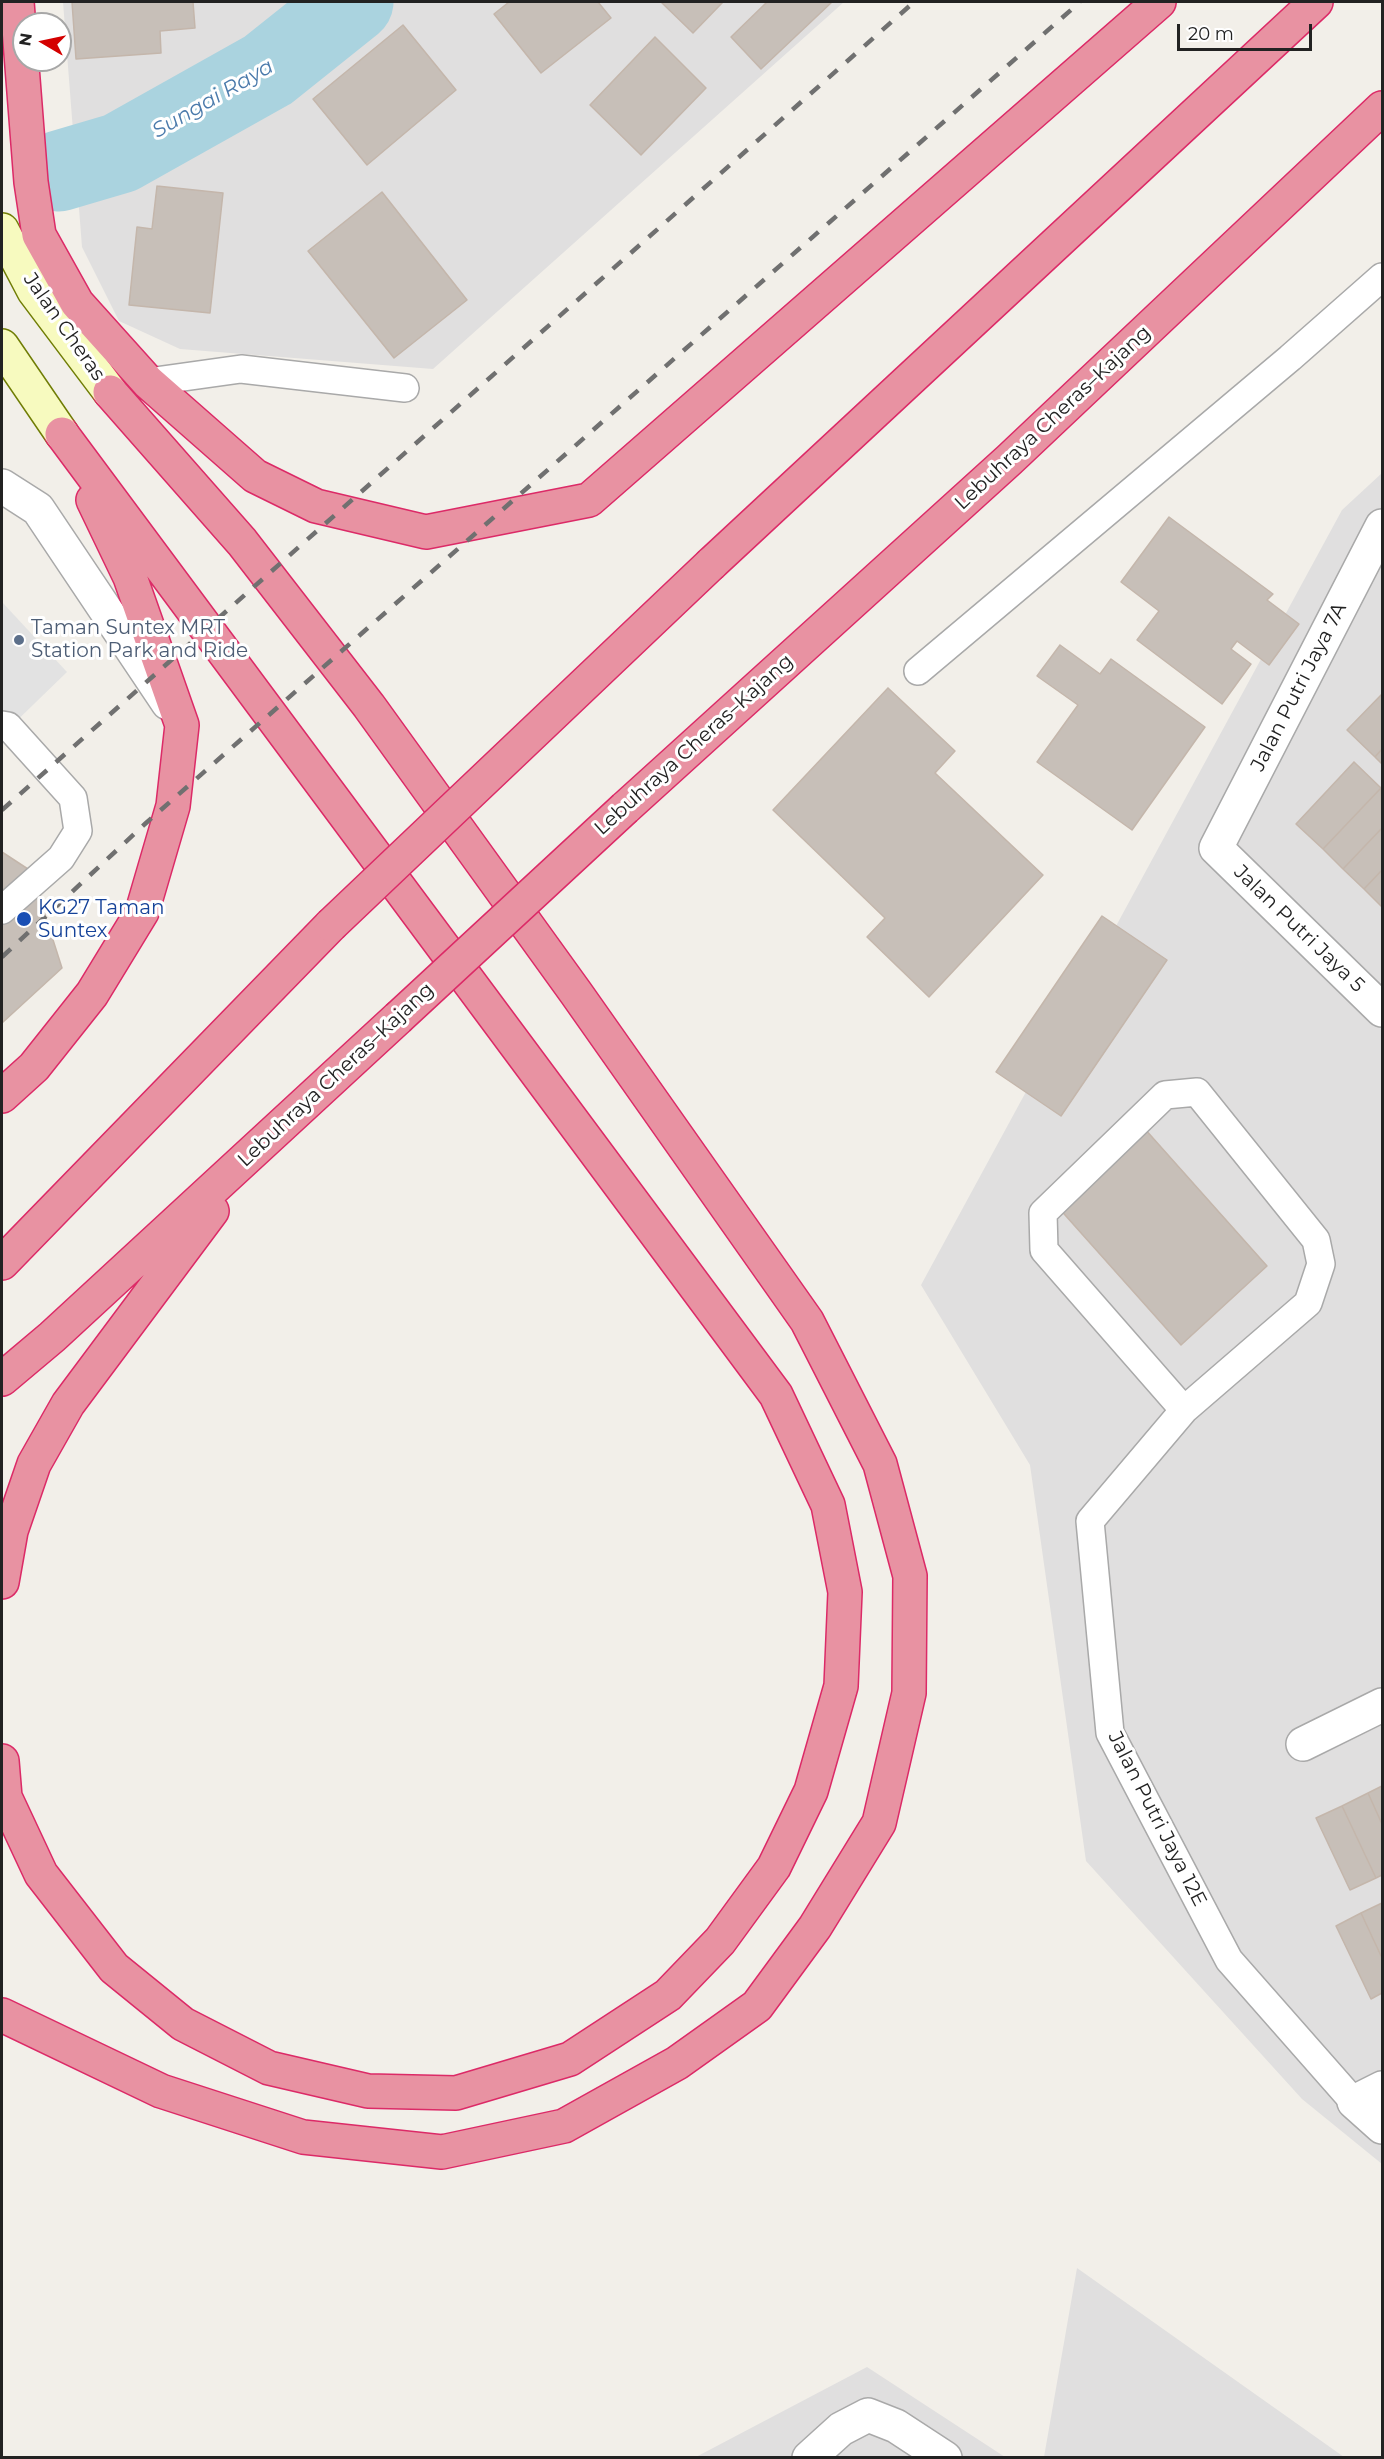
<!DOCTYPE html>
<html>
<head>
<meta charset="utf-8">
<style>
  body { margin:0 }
  #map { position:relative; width:1384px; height:2459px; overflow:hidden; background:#f2efe9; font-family:Montserrat,sans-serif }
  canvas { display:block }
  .frame { position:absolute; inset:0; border:3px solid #222; pointer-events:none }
  .north { position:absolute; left:12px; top:12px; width:60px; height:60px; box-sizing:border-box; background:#fff; border:2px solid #a7a7a7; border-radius:50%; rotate:279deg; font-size:16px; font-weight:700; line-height:24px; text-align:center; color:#222 }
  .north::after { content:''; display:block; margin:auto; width:21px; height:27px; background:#d40000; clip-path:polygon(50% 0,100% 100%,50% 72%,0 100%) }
  .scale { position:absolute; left:1177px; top:24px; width:135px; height:27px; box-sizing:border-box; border:3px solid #222; border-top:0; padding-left:8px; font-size:18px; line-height:21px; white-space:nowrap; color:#222; -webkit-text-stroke:4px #fff; paint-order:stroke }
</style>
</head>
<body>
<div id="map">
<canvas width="1384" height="2459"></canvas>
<div class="frame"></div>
<div class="north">N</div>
<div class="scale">20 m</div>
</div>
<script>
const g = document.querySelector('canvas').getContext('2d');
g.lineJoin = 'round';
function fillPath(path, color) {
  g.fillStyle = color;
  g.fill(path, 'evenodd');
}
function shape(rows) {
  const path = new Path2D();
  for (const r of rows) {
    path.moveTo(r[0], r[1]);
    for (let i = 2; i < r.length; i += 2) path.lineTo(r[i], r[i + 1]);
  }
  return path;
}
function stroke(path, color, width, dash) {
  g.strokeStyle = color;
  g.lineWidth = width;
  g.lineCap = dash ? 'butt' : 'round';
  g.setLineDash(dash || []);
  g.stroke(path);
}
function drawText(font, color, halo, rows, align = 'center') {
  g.font = font + ' Montserrat,sans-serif';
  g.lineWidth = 6;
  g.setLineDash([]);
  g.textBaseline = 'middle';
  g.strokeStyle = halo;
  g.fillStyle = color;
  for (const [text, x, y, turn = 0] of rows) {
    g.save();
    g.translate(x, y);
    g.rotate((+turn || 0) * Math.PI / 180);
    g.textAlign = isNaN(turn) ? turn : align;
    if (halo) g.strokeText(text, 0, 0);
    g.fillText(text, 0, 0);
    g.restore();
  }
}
const residential = shape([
  [63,2,844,2,433,369,180,349,119,321,82,247],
  [1382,473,1382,2164,1302,2099,1086,1861,1030,1465,921,1285,1342,510],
  [1077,2268,1344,2457,1044,2457],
  [867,2367,1005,2457,694,2458]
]);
const parking = shape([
  [2,602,67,672,2,735]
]);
const river = shape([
  [59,171,120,153,268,70,353,2]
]);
const building = shape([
  [72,2,193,2,195,28,160,31,161,53,76,59,72,2],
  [509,2,598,2,611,18,541,73,494,14,509,2],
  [661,2,723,2,693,33,661,2],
  [767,2,832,2,761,69,731,37,767,2],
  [403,25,456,90,367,165,313,99,403,25],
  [655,37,706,88,641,155,590,105,655,37],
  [157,186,223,193,210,313,129,305,137,227,152,229,157,186],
  [382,192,467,300,394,358,308,251,382,192],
  [1169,517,1273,594,1267,600,1299,624,1269,665,1237,641,1231,649,1251,664,1222,704,1137,640,1159,611,1121,582,1169,517],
  [1060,645,1100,674,1111,659,1205,727,1132,830,1037,762,1078,705,1037,676,1060,645],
  [888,688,955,751,935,773,1043,875,929,997,867,937,885,918,773,810,888,688],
  [1382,694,1382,749,1375,757,1347,730,1382,694],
  [1382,749,1382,764,1375,757,1382,749],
  [1354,762,1381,788,1323,849,1296,824,1354,762],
  [1381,788,1382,828,1343,869,1323,849,1381,788],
  [1382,828,1382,870,1364,889,1343,869,1382,828],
  [2,852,31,871,62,968,2,1023,2,852],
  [1382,870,1382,907,1364,889,1382,870],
  [1102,916,1167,960,1061,1116,996,1072,1102,916],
  [1144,1128,1267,1266,1181,1345,1057,1206,1144,1128],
  [1382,1786,1382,1824,1368,1793,1382,1786],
  [1368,1793,1382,1824,1382,1875,1376,1878,1342,1806,1368,1793],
  [1342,1806,1376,1878,1350,1890,1316,1818,1342,1806],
  [1382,1903,1382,1958,1361,1913,1382,1903],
  [1361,1913,1382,1958,1382,1993,1371,1999,1336,1926,1361,1913]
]);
const lane = shape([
  [148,382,241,369,405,388],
  [918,671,1290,358,1382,277],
  [2,725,8,726,73,798,78,831,61,858,2,910],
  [1184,1410,1044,1250,1043,1213,1165,1095,1197,1092,1316,1240,1321,1264,1308,1303,1184,1410,1090,1521,1110,1733,1229,1960,1354,2102]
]);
const street = shape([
  [2,486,38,509,168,703],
  [1382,526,1216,848,1382,1010],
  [1303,1744,1382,1705],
  [1382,2088,1354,2102,1382,2127],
  [809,2458,841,2429,868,2415,896,2426,945,2458]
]);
const secondary = shape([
  [2,230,34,291,110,392],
  [2,346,62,434]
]);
const highway = shape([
  [17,2,31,182,39,235,77,303,148,382,255,476,316,506,426,532,589,500,1159,2],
  [711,564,1316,2],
  [625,808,1009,460,1382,108],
  [2,1096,34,1067,92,994,142,912,173,806,182,725,130,577,93,500],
  [2,1263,331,925],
  [2,1379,52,1337,398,1018],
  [2,1582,11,1531,34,1464,68,1404,212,1211],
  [2,1761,5,1797,41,1874,114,1968,183,2024,269,2068,368,2091,456,2093,570,2059,668,1995,720,1941,774,1867,811,1791,841,1686,845,1592,828,1505,776,1395,62,434],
  [2,2015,161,2091,303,2137,442,2152,564,2126,677,2063,757,2006,815,1927,879,1823,909,1693,910,1576,880,1464,807,1321,576,993,369,706,242,542,110,392]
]);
const rail = shape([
  [2,810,914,2],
  [2,957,146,823,1080,2]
]);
const highwayBridge = shape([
  [331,925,711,564],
  [398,1018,625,808]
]);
const markers = [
  [19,640,6,"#5c6f8a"],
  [24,919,8,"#1a4fb4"]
];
const streetNames = [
  ["Jalan Cheras",64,327,55],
  ["Lebuhraya Cheras–Kajang",1053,418,-43],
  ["Jalan Putri Jaya 7A",1299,687,-63],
  ["Lebuhraya Cheras–Kajang",694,745,-42],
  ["Jalan Putri Jaya 5",1299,929,44],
  ["Lebuhraya Cheras–Kajang",336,1075,-43],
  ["Jalan Putri Jaya 12E",1157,1819,63]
];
const serviceNames = [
  ["Taman Suntex MRT",31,628],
  ["Station Park and Ride",31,651]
];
const transitNames = [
  ["KG27 Taman",38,908],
  ["Suntex",38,931]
];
const waterNames = [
  ["Sungai Raya",213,99,-30]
];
fillPath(residential, '#e0dfdf');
fillPath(parking, '#e2e2e2');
stroke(river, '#aad3df', 81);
fillPath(building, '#c7bfb8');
stroke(building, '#c4b6ab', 1.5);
stroke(lane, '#a9a9a9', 30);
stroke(street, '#a9a9a9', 36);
stroke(secondary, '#707d05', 36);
stroke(highway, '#dc2a67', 36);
stroke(lane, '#fff', 27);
stroke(street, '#fff', 33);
stroke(secondary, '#f7fabf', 33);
stroke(highway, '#e892a2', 33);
stroke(rail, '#707070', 4.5, [12, 12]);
stroke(highwayBridge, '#dc2a67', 36, []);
stroke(highwayBridge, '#e892a2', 33);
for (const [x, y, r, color] of markers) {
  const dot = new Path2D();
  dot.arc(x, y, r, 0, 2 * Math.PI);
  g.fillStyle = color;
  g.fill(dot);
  stroke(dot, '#fff', 2);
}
drawText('20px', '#222', '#fff', streetNames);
drawText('20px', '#4e5e75', '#fff', serviceNames, 'left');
drawText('20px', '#164399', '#fff', transitNames, 'left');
drawText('italic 21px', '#4a7aab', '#fff', waterNames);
</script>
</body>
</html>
